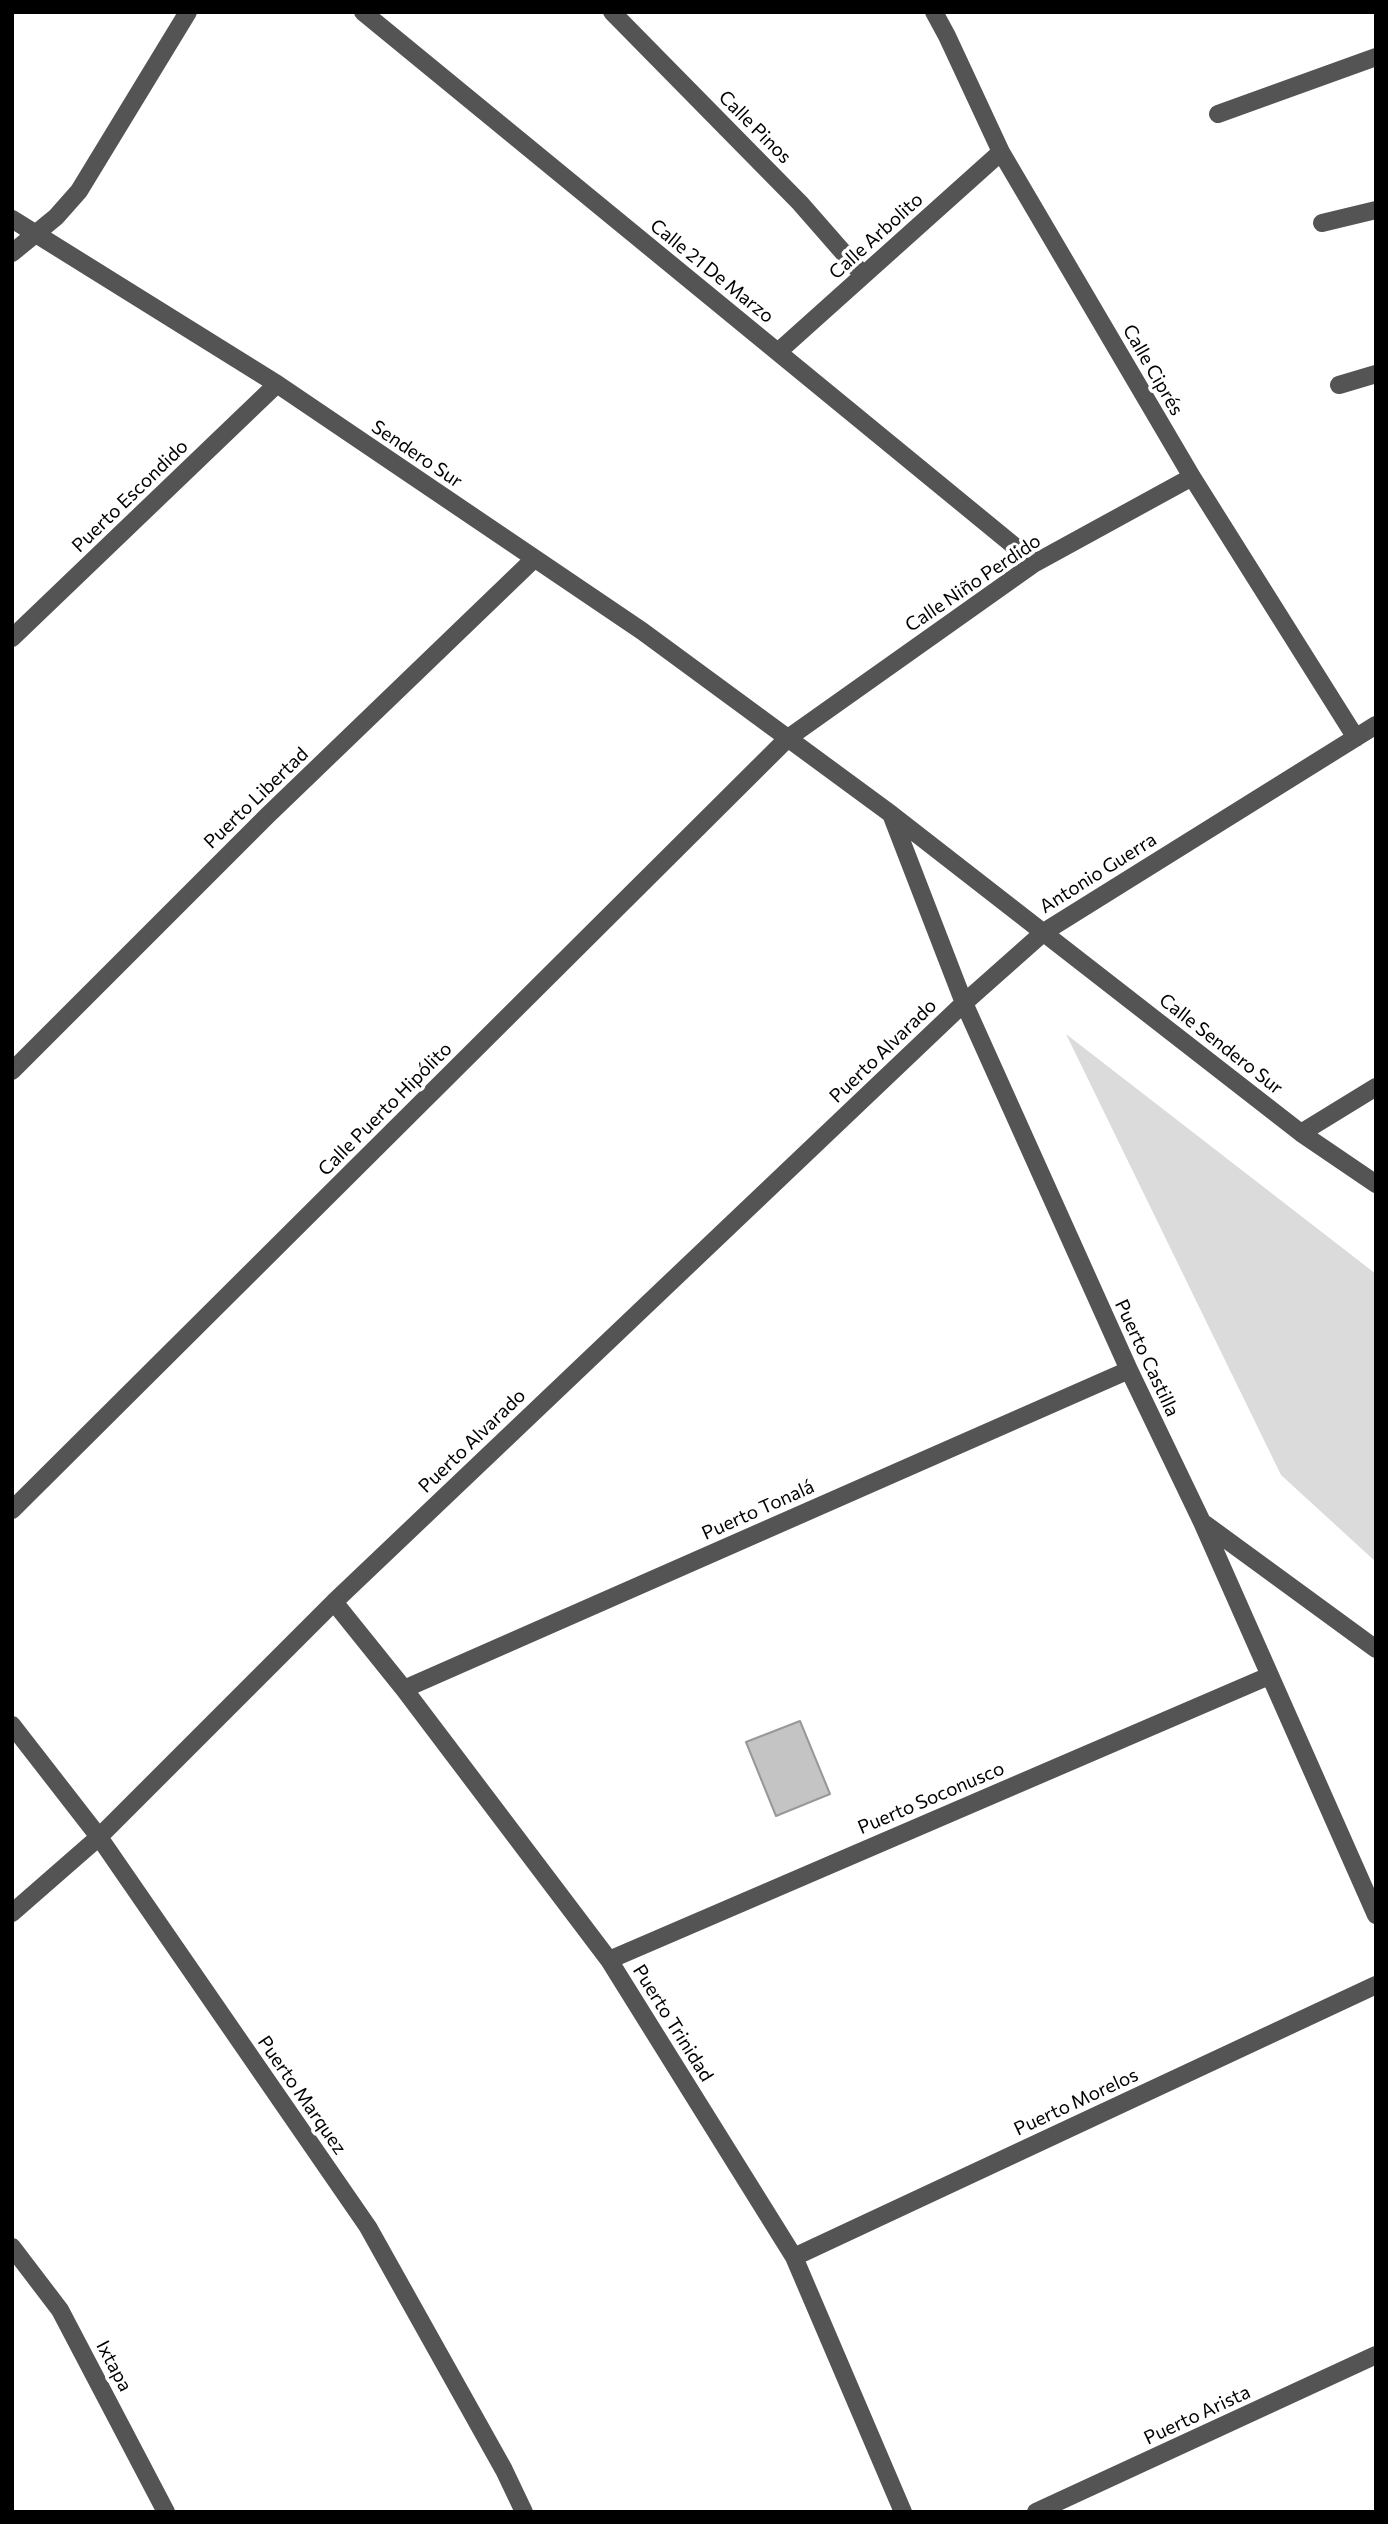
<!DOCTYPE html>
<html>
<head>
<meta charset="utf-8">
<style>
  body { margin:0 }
  #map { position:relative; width:1388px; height:2524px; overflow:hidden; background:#fff; font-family:Commissioner,sans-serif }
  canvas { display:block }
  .frame { position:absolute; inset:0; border:14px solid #000; pointer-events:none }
</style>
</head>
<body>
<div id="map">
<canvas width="1388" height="2524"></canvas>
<div class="frame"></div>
</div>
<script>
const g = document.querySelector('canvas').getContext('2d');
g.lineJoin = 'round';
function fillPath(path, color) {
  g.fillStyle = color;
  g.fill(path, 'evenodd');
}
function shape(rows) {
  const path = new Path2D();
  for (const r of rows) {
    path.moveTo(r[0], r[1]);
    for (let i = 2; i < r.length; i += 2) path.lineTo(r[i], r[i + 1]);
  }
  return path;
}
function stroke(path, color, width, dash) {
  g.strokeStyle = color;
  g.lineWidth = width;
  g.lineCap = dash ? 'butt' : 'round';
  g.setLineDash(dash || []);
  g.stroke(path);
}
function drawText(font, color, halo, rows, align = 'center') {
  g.font = font + ' Commissioner,sans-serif';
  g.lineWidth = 7;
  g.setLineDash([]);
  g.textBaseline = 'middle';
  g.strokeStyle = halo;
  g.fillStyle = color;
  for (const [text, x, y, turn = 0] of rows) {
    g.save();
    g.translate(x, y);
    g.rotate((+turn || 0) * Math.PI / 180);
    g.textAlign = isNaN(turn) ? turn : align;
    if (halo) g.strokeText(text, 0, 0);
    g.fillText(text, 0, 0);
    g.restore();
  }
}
const green = shape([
  [1066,1034,1376,1274,1376,1562,1281,1475]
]);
const building = shape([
  [800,1721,830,1794,776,1816,746,1742,800,1721]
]);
const minor = shape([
  [363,12,1035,563],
  [612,12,800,203,863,275],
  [934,12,947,36,1001,152,1192,477,1356,738],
  [1218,114,1376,57],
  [12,219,277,384,642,631,891,814,1301,1133,1376,1184],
  [1322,223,1376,210],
  [12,253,56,217,79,191,188,12],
  [779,351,1001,152],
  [1339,385,1376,374],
  [12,638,277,384],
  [891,814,964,1003,1129,1370,1202,1522,1376,1915],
  [12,1071,268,815,534,559],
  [1301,1133,1376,1087],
  [12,1510,788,738,1035,563,1192,477],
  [1205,1524,1376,1649],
  [334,1602,404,1689,609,1960,794,2257,903,2512],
  [404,1689,1129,1370],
  [12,1725,99,1837,368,2227,504,2470,524,2512],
  [12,1913,99,1837,334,1602,964,1003,1044,932,1376,725],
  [609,1960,1269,1676],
  [12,2247,60,2310,166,2512],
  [794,2257,1376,1985],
  [1036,2512,1376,2355]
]);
const streetNames = [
  ["Calle Pinos",755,127,45],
  ["Calle Arbolito",876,236,-42],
  ["Calle 21 De Marzo",712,271,39],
  ["Calle Ciprés",1153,370,60],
  ["Sendero Sur",417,454,34],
  ["Puerto Escondido",130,496,-44],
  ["Calle Niño Perdido",973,583,-34],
  ["Puerto Libertad",256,798,-44],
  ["Antonio Guerra",1098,873,-32],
  ["Calle Sendero Sur",1221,1044,38],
  ["Puerto Alvarado",883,1051,-44],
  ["Calle Puerto Hipólito",385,1109,-45],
  ["Puerto Castilla",1147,1358,65],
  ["Puerto Alvarado",472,1441,-44],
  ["Puerto Tonalá",758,1510,-24],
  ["Puerto Soconusco",931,1798,-23],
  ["Puerto Trinidad",673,2023,58],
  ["Puerto Marquez",302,2095,55],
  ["Puerto Morelos",1076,2102,-25],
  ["Ixtapa",114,2366,62],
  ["Puerto Arista",1197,2415,-25]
];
fillPath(green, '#dbdbdb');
fillPath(building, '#c4c4c4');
stroke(building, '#989898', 2);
stroke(minor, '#545454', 18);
drawText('19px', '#000', '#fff', streetNames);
</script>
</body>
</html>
